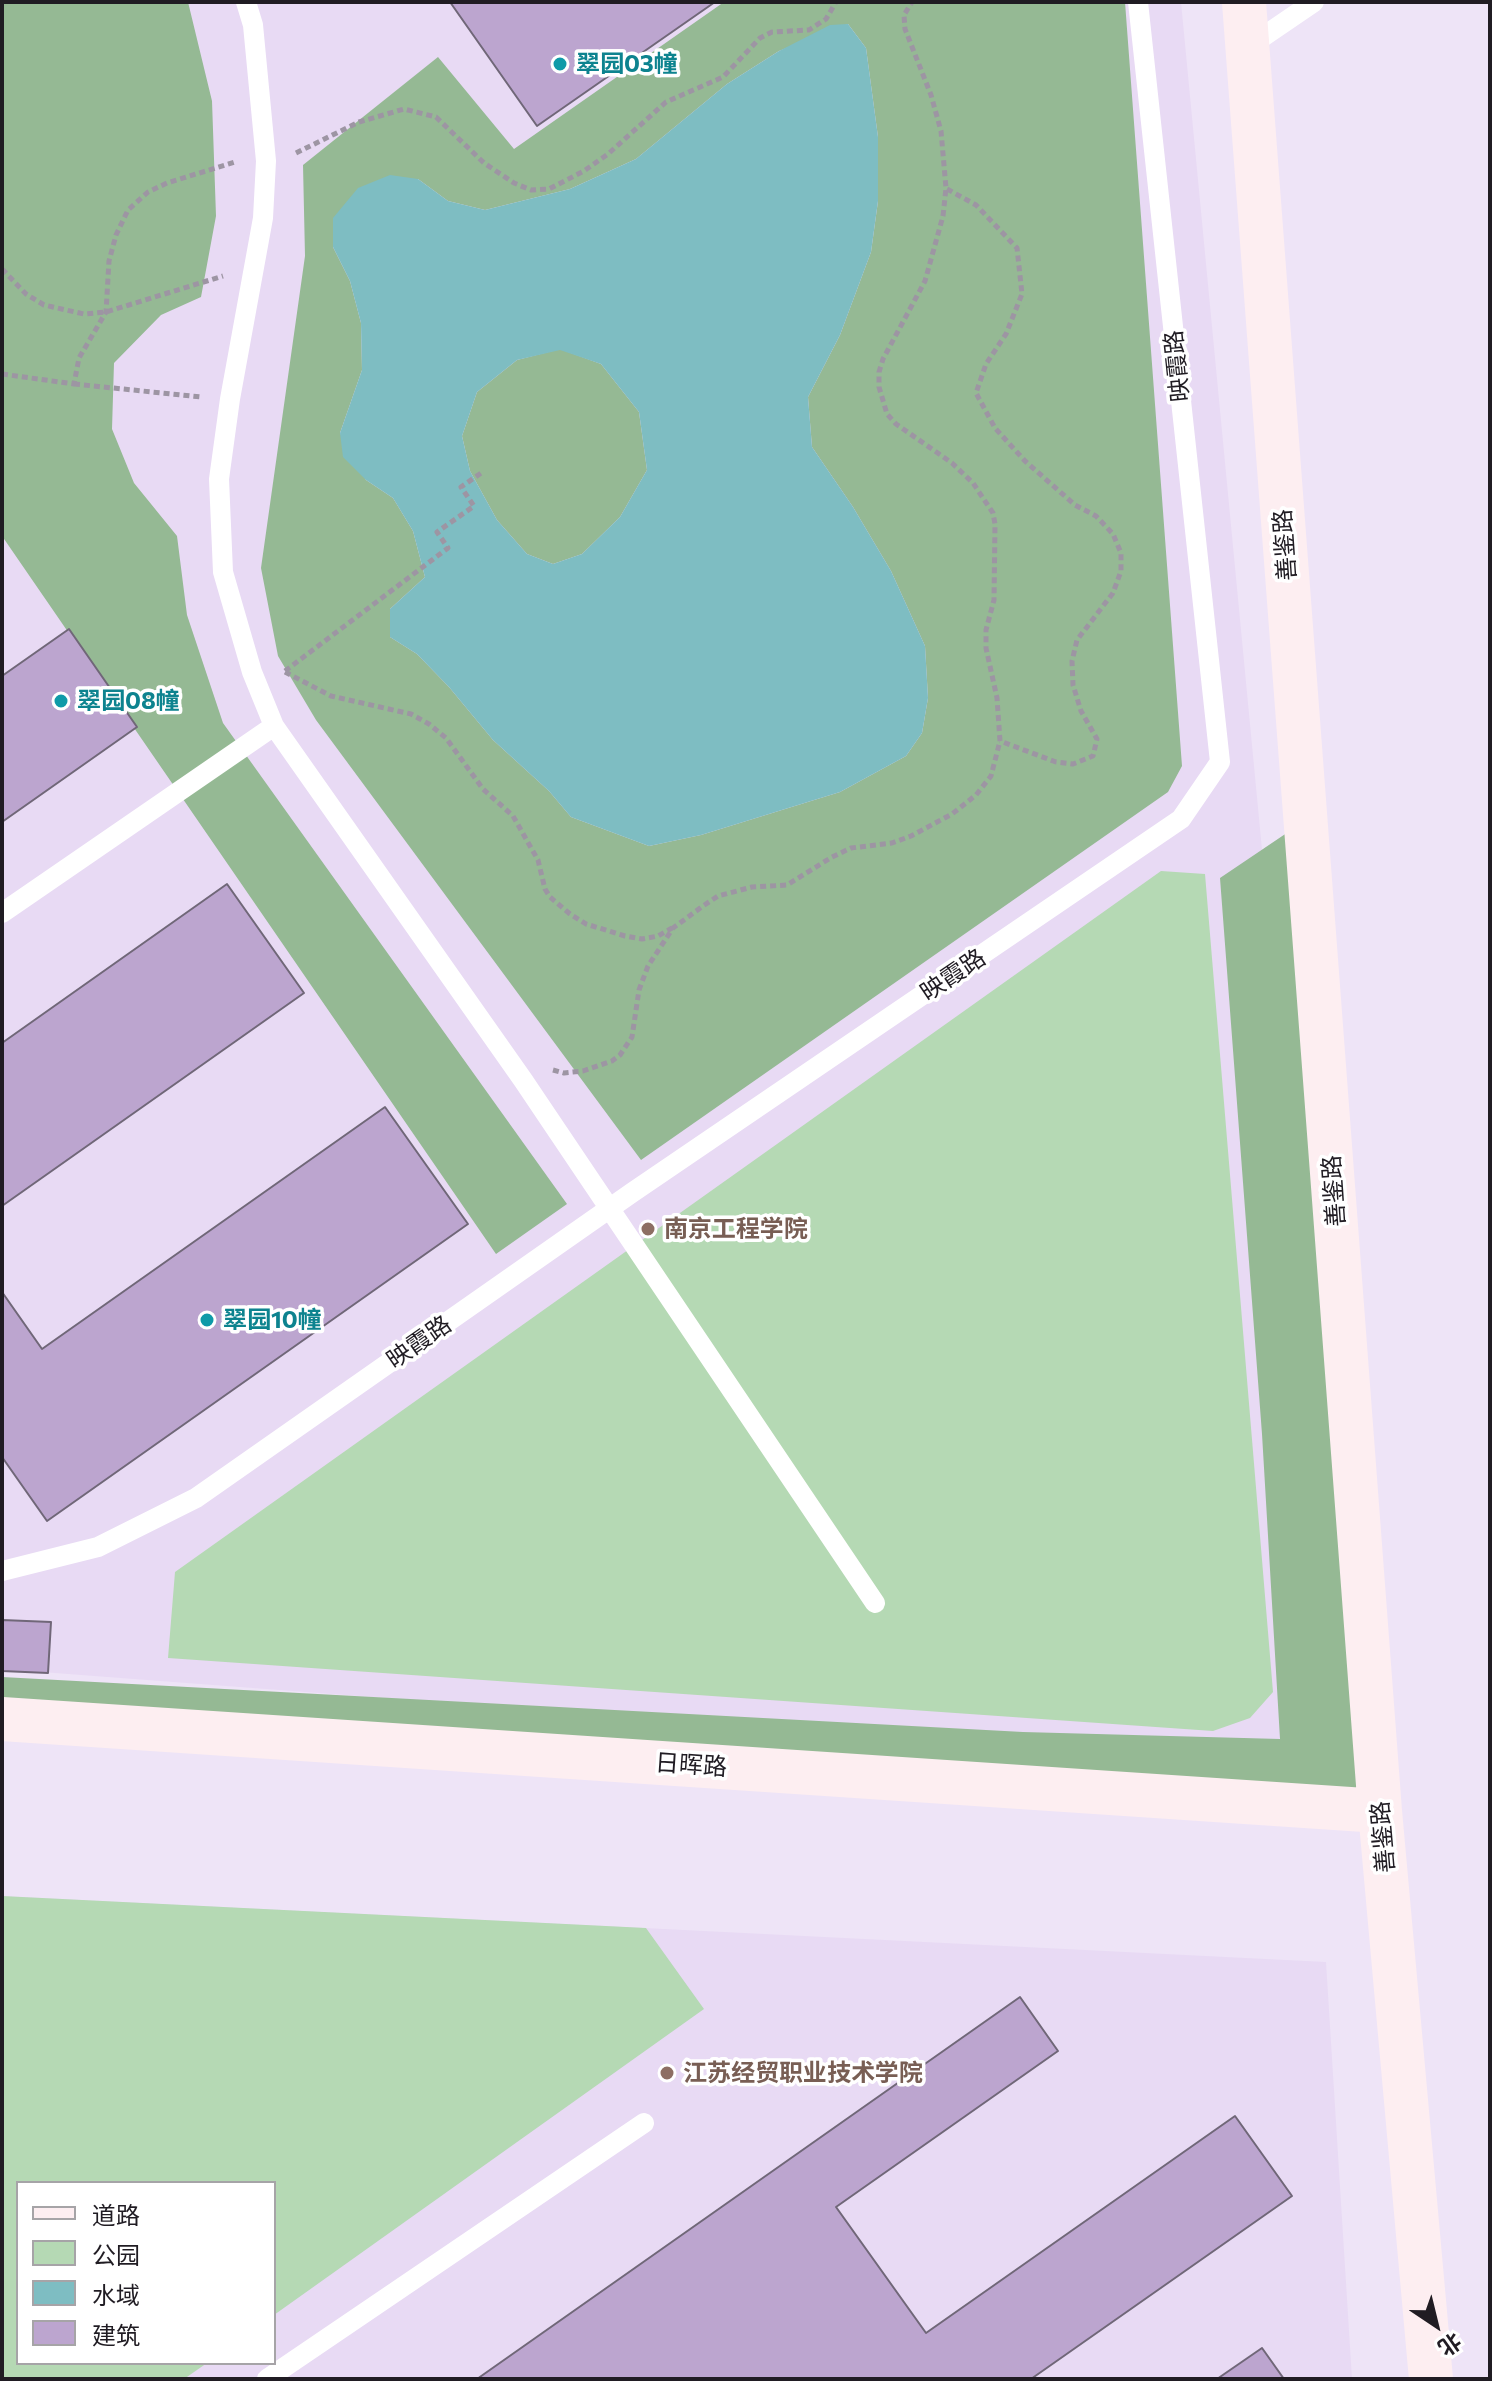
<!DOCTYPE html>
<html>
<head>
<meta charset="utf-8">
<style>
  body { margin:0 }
  #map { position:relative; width:1492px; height:2381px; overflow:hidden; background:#eee4f7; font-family:Commissioner,"Noto Sans SC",sans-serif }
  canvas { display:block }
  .frame { position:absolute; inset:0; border:4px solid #201c23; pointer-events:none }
  .legend { position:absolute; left:16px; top:2181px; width:260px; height:184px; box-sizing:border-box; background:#fff; border:2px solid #a6a4a7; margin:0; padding:10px 14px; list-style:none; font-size:24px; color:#201c23 }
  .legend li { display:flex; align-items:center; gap:16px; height:40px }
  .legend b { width:40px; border:2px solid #a6a4a7 }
  .north { position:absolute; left:1396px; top:2285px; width:80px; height:80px; -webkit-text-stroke:6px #fff; paint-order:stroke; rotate:145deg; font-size:22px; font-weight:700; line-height:32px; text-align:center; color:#201c23 }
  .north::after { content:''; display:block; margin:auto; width:28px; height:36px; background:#201c23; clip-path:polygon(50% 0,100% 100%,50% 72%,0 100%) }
</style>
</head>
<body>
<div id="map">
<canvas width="1492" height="2381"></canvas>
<div class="frame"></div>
<ul class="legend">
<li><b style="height:10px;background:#fdeef1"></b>道路</li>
<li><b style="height:22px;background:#b5d9b4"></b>公园</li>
<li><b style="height:22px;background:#7ebdc2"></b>水域</li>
<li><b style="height:22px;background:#bca5cf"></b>建筑</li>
</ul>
<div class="north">北</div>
</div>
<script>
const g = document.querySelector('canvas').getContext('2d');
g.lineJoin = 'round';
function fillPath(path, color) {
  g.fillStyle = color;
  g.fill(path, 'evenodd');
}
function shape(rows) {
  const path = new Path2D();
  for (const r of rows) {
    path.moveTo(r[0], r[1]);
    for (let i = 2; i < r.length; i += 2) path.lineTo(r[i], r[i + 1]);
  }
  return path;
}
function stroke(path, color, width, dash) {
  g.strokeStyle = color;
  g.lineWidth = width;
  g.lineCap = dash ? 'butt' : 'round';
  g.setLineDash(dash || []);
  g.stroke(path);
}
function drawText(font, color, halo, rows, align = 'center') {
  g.font = font + ' Commissioner,"Noto Sans SC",sans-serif';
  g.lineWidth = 7;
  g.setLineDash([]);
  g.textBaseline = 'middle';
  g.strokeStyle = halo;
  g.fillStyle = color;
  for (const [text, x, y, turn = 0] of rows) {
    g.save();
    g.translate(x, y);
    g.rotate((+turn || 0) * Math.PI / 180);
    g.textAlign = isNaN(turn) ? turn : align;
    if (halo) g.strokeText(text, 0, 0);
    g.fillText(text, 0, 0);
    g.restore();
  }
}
const built = shape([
  [2,2,1181,2,1265,881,1323,1577,1280,1751,1216,1761,2,1669],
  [2,1896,1326,1962,1352,2379,2,2379],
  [18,2183,274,2183,274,2363,18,2363]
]);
const green = shape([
  [1161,871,1205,874,1273,1692,1250,1718,1213,1731,168,1658,175,1572],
  [2,1896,646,1928,704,2009,274,2315,274,2183,18,2183,18,2363,207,2363,184,2379,2,2379]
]);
const forest = shape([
  [2,2,188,2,212,101,216,216,201,297,161,315,114,363,112,429,134,483,177,536,187,615,223,723,567,1204,496,1254,2,536],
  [724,2,1125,2,1182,766,1168,792,641,1160,316,720,278,656,261,568,305,256,303,165,438,57,514,149],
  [848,24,866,48,878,137,878,201,871,252,840,335,808,397,812,447,853,507,891,571,925,646,928,698,922,733,906,756,840,792,701,835,649,846,571,817,549,791,493,740,449,687,417,654,390,637,390,609,425,577,413,531,393,498,366,480,340,433,362,370,361,323,350,281,333,247,418,179,448,201,485,210,570,189,636,159,727,84,779,51],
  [560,349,601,364,639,412,647,470,620,517,582,554,553,564,527,554,497,520,470,471,462,436,477,392,517,360],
  [1306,820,1380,1811,2,1719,2,1677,1023,1732,1280,1739,1262,1434,1220,878]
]);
const water = shape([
  [848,24,866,48,878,137,878,201,871,252,840,335,808,397,812,447,853,507,891,571,925,646,928,698,922,733,906,756,840,792,701,835,649,846,571,817,549,791,493,740,449,687,417,654,390,637,390,609,425,577,413,531,393,498,366,480,343,457,340,433,362,370,361,323,350,281,333,247,333,218,358,188,390,175,418,179,448,201,485,210,570,189,636,159,727,84,779,51,830,25],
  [560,350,601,364,639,412,647,470,620,517,582,554,553,564,527,554,497,520,470,471,462,436,477,392,517,360]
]);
const building = shape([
  [450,2,715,2,537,126,450,2],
  [69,629,137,727,2,822,2,676,69,629],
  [227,884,304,993,2,1206,2,1043,227,884],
  [385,1107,468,1224,47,1521,2,1457,2,1292,42,1349,385,1107],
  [2,1620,51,1622,48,1673,2,1671,2,1620],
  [1020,1997,1058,2051,836,2207,926,2333,1235,2116,1292,2196,1031,2379,477,2379,1020,1997],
  [1262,2348,1284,2379,1217,2379,1262,2348]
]);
const path = shape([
  [296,153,359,122,404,109,436,117,484,163,514,183,531,190,549,189,584,171,608,154,666,102,723,77,760,38,772,32,809,30,826,19,836,2],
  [947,189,976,205,1017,248,1022,294,1006,334,986,364,976,393,995,428,1025,461,1075,505,1096,516,1113,534,1121,553,1121,571,1113,593,1077,640,1072,661,1073,685,1081,711,1097,739,1093,756,1073,764,1056,762,1000,741],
  [2,269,26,294,44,305,84,314,106,312,223,276],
  [2,374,74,384,79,358,106,312,109,261,116,235,128,210,148,192,167,183,235,162],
  [74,384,201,397],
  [285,671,448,548,437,532,474,506,461,487,484,471],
  [285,672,331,696,411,714,429,724,446,738,483,789,513,816,538,860,545,889,550,897,570,914,586,924,625,936,642,939,658,936,672,928],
  [553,1070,564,1073,583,1071,612,1061,620,1055,632,1037,639,990,648,966,673,928,703,906,718,896,752,887,787,885,832,857,851,848,892,843,911,836,952,814,976,795,991,776,1000,741,997,698,986,648,986,630,994,600,995,524,993,513,973,483,952,463,896,424,887,414,879,387,879,372,883,359,925,281,943,216,946,188,941,131,931,95,905,29,904,15,912,2]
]);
const lane = shape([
  [246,2,253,25,266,161,263,218,230,399,219,479,223,572,252,672,274,726,523,1080,875,1603],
  [1248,47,1314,2],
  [2,913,274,726],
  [2,1571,98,1547,196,1498,633,1192,1181,819,1220,762,1138,2],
  [267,2379,644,2123]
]);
const secondary = shape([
  [1244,2,1380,1811,1431,2379],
  [2,1719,1380,1811]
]);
const markers = [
  [560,64,8,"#0f9aa8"],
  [61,701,8,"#0f9aa8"],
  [648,1229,8,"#8d6e63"],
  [207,1320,8,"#0f9aa8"],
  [667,2073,8,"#8d6e63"]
];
const cultureNames = [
  ["翠园03幢",576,64],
  ["翠园08幢",77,701],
  ["翠园10幢",223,1320]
];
const streetNames = [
  ["映霞路",1177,366,-96],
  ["善鉴路",1285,545,-94],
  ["映霞路",953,975,-34],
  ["善鉴路",1334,1191,-94],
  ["映霞路",419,1342,-35],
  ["日晖路",691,1765,4],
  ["善鉴路",1383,1837,-95]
];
const educationNames = [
  ["南京工程学院",664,1229],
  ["江苏经贸职业技术学院",683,2073]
];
fillPath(built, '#e8daf4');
fillPath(green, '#b5d9b4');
fillPath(forest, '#95b994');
fillPath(water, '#7ebdc2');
fillPath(building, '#bca5cf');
stroke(building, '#706778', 2);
stroke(path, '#9d95a3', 5, [6, 4]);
stroke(lane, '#fff', 20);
stroke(secondary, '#fdeef1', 44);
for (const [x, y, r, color] of markers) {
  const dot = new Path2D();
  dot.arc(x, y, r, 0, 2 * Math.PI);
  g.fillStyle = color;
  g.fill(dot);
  stroke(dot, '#fff', 3);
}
drawText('bold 24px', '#0d838f', '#fff', cultureNames, 'left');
drawText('24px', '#201c23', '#fff', streetNames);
drawText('bold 24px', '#785e54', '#fff', educationNames, 'left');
</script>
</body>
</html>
